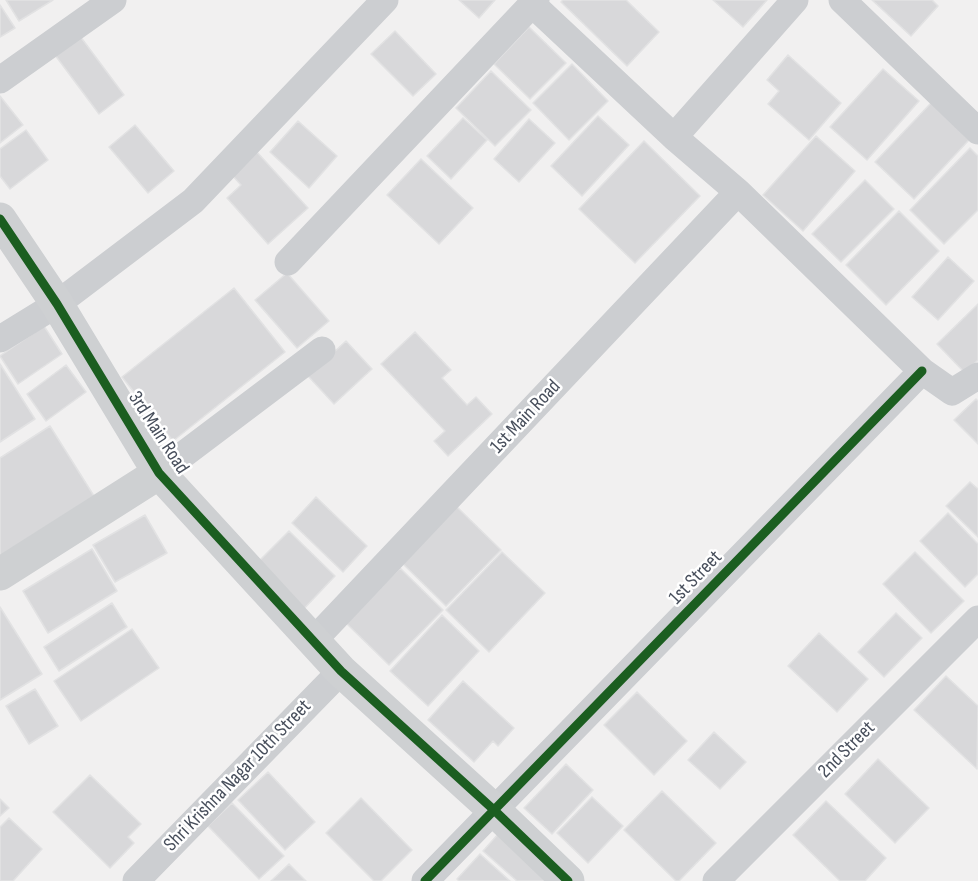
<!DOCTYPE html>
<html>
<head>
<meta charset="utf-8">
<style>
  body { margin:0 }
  canvas { display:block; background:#f1f0f0 }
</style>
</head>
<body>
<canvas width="978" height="881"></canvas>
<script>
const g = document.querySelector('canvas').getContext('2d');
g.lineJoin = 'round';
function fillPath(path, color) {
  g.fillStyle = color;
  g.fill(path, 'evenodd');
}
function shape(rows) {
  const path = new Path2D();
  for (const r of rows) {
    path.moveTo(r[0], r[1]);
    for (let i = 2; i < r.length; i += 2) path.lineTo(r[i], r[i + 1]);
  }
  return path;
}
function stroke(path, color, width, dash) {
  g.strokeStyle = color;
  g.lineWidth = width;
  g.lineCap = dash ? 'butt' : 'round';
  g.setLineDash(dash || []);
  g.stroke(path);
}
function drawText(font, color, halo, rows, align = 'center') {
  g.font = font + ' "Sofia Sans Condensed",sans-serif';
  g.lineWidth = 5;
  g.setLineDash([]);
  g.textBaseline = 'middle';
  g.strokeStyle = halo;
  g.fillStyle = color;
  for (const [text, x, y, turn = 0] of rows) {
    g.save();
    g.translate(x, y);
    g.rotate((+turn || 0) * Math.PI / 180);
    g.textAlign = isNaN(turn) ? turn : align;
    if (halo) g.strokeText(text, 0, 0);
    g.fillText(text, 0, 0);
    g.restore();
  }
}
const building = shape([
  [6,0,53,0,19,21,6,0],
  [459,0,495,0,479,18,459,0],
  [563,0,626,0,659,32,627,66,561,2,563,0],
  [713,0,767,0,743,27,713,0],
  [872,0,932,0,938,6,911,36,872,0],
  [0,5,15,28,0,37,0,5],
  [529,27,566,63,530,99,494,64,529,27],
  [395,31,436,74,413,96,371,54,395,31],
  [77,32,124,95,99,114,52,51,77,32],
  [788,55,841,103,809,140,768,104,779,91,767,80,788,55],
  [572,64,608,101,569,140,533,103,572,64],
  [883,69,919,101,867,160,830,127,883,69],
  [491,71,531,110,495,146,456,108,491,71],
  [0,96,23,125,0,143,0,96],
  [931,103,969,140,914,199,875,162,931,103],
  [598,116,629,145,582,196,551,166,598,116],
  [463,118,487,140,451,179,427,156,463,118],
  [529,119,555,143,519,182,494,159,529,119],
  [298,121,337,156,309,188,270,152,298,121],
  [135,125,174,171,148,193,109,147,135,125],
  [26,130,48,160,10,189,0,176,0,149,26,130],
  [816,136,855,171,803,231,763,195,816,136],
  [644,141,700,196,635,263,579,209,644,141],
  [970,148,978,156,978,210,944,244,910,210,970,148],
  [256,151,308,208,268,244,227,198,241,185,231,174,256,151],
  [421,159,473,208,439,244,387,195,421,159],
  [865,180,894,209,841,262,812,234,865,180],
  [899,211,939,251,886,305,846,265,899,211],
  [948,257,974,281,938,320,912,297,948,257],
  [287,273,329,321,297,348,255,300,287,273],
  [234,288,285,352,173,441,122,377,234,288],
  [978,304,978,360,965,373,937,344,978,304],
  [44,326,62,354,18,384,0,356,44,326],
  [415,332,451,370,442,378,467,405,476,397,492,414,448,456,434,441,445,431,381,364,415,332],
  [346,341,372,369,334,404,308,376,346,341],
  [0,364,35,419,0,442,0,364],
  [66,365,86,392,46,421,27,394,66,365],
  [976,399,978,401,978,444,954,420,976,399],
  [50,426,94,496,0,556,0,458,50,426],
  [970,482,978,489,978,537,946,506,970,482],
  [316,497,367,546,343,572,292,523,316,497],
  [456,506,501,550,446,606,401,562,456,506],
  [948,513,978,544,978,574,965,587,920,541,948,513],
  [145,515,167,553,115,582,93,545,145,515],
  [289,531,335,576,299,614,252,568,289,531],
  [92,549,117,591,48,633,23,591,92,549],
  [502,552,545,593,489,652,446,610,502,552],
  [915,552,964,601,931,633,883,584,915,552],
  [400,568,443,610,389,665,346,623,400,568],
  [112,603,127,627,59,671,44,647,112,603],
  [0,607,42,674,0,700,0,607],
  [896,613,922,638,884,677,858,652,896,613],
  [442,615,479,651,428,706,390,671,442,615],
  [132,629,159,668,81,721,54,681,132,629],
  [819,633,868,679,837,712,788,666,819,633],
  [946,676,978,706,977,769,914,710,946,676],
  [463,681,514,728,498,746,493,741,474,762,428,720,463,681],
  [35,689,58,726,29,744,6,706,35,689],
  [637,692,687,741,654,775,604,725,637,692],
  [714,732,746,762,720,789,688,760,714,732],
  [878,759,929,808,895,843,845,794,878,759],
  [566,764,593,790,552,834,524,808,566,764],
  [268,772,315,822,285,850,238,800,268,772],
  [90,775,141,824,128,837,134,843,110,868,53,812,90,775],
  [662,791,716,843,679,881,676,881,624,830,662,791],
  [592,797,623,826,588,863,557,833,592,797],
  [361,798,412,850,381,881,374,881,326,833,361,798],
  [0,799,9,808,0,816,0,799],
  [826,801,886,858,865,881,840,881,793,835,826,801],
  [232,803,284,856,259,879,208,826,232,803],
  [9,818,42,849,13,881,0,881,0,827,9,818],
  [499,833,552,881,517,881,483,851,499,833],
  [480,854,510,881,459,881,457,879,480,854],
  [289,864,306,881,271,881,289,864]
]);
const street = shape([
  [842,0,978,131],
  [532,4,674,137,738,192,922,371,952,392,978,376],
  [0,80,113,0],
  [674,137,795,0],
  [288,262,536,0],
  [0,339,57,304,193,201,385,0],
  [159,473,322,350],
  [313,641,738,192],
  [136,881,341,671],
  [425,881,922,371],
  [716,881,978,619]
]);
const secondary = shape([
  [0,219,57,304,159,473,341,671,494,810,568,881],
  [0,574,159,473]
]);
const cycleway = shape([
  [0,219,57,304,159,473,341,671,494,810,568,881],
  [425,881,922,371]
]);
const streetNames = [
  ["1st Main Road",526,417,-47],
  ["3rd Main Road",158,433,57],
  ["1st Street",696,578,-46],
  ["2nd Street",847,750,-45],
  ["Shri Krishna Nagar 10th Street",238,776,-46]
];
fillPath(building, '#d8d8da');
stroke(building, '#e2e2e3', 1.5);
stroke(street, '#ccced1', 27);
stroke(secondary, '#ced0d2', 33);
stroke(cycleway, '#1b5e20', 9);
drawText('20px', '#484f5c', '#fff', streetNames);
</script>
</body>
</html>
